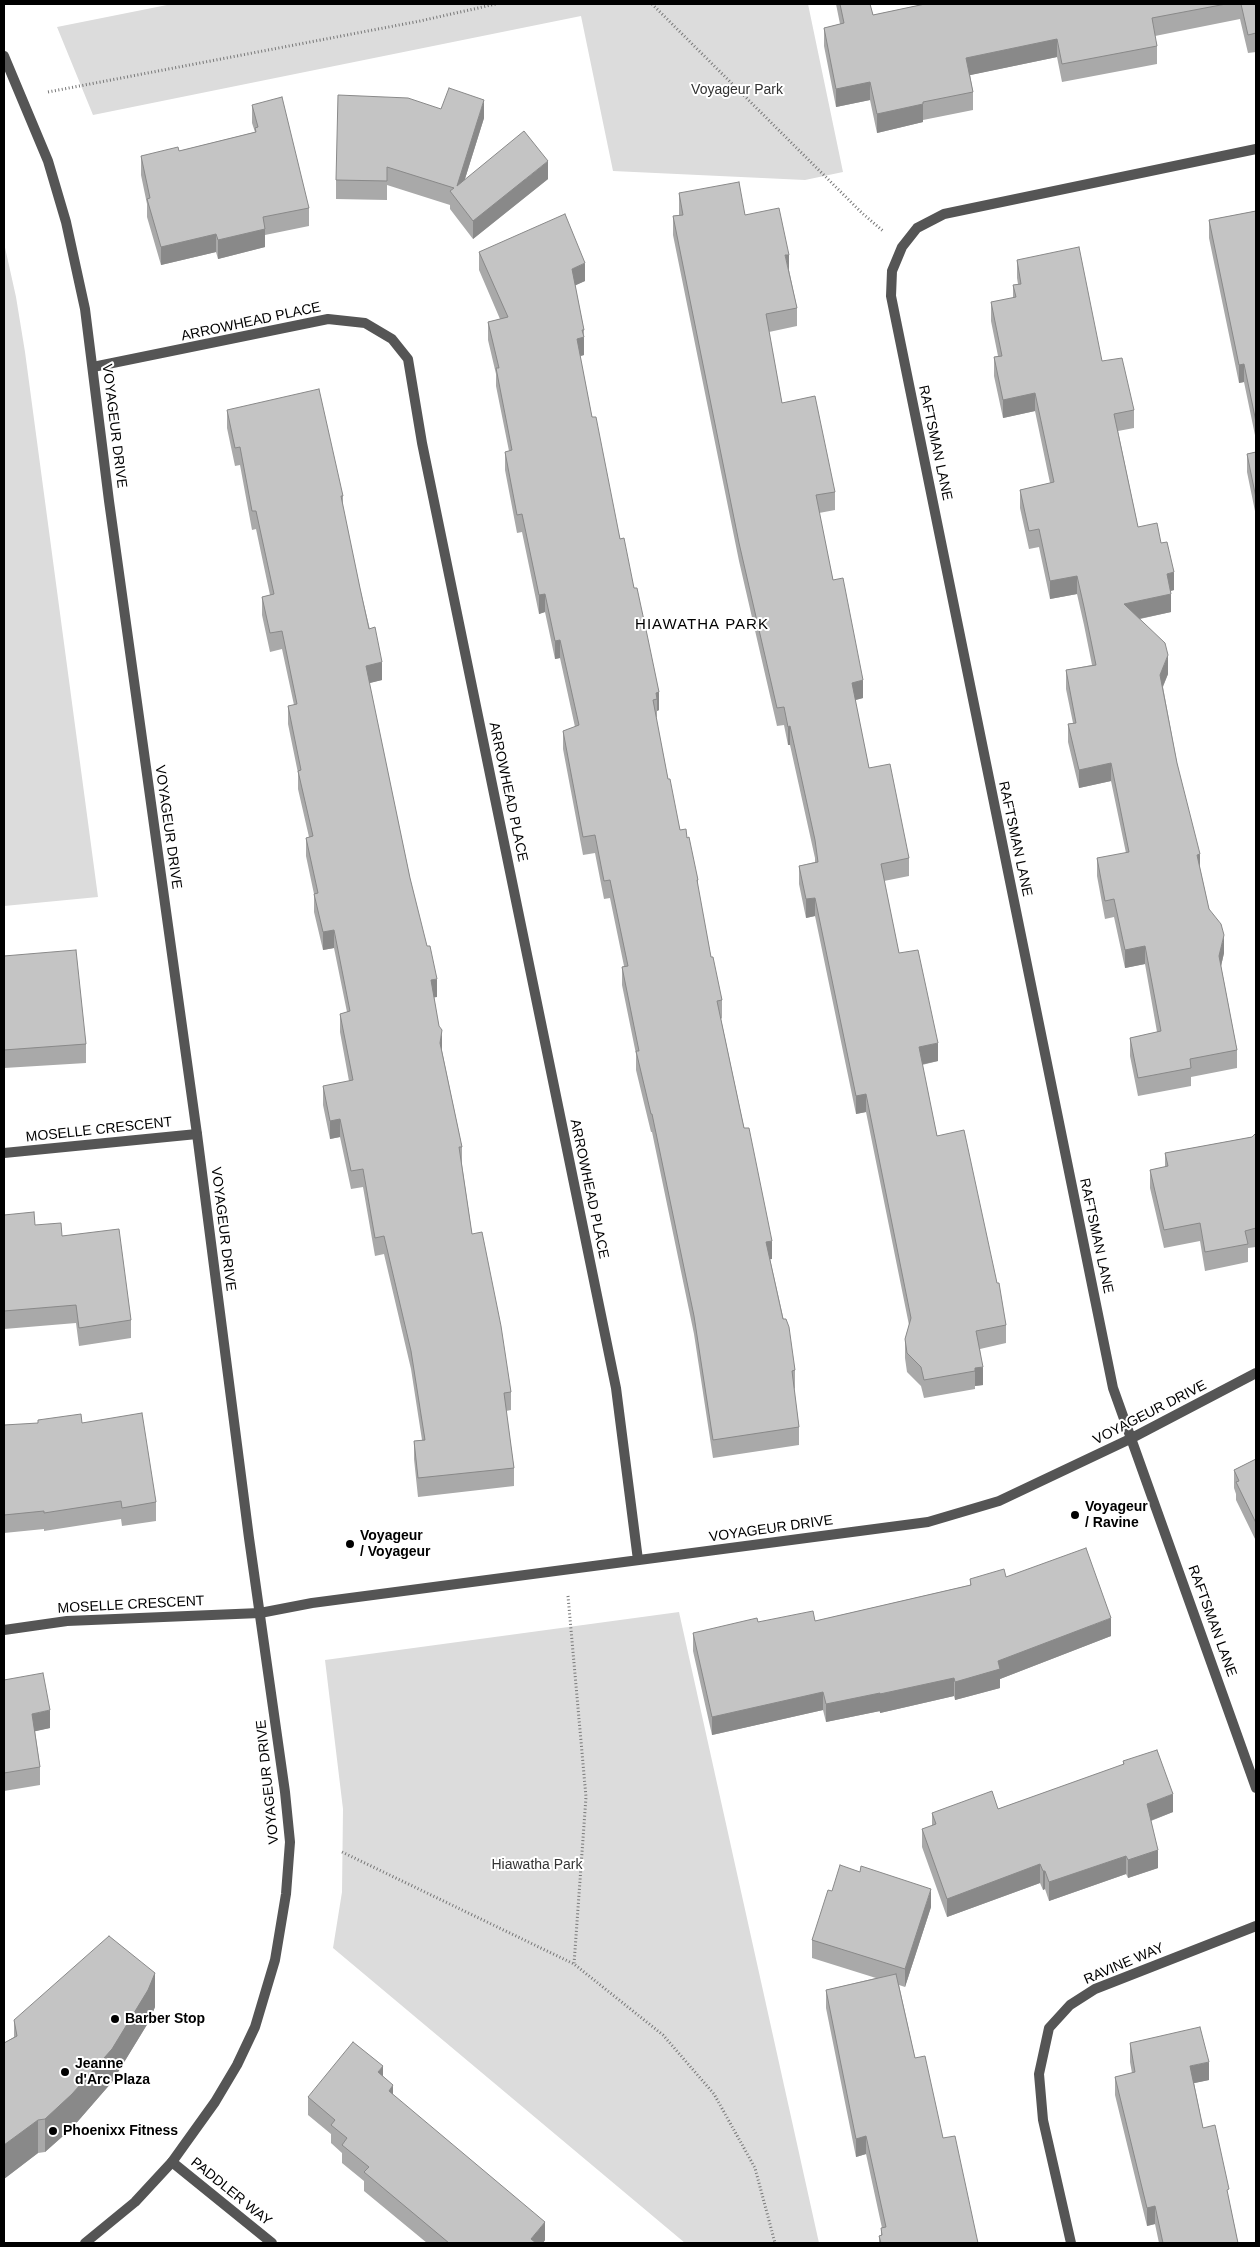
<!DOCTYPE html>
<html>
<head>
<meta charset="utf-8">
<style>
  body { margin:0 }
  #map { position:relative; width:1260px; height:2247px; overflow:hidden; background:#fff; font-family:Arial,sans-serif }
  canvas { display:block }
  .frame { position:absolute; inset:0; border:5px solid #000; pointer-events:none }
</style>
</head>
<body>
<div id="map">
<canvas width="1260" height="2247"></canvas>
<div class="frame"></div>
</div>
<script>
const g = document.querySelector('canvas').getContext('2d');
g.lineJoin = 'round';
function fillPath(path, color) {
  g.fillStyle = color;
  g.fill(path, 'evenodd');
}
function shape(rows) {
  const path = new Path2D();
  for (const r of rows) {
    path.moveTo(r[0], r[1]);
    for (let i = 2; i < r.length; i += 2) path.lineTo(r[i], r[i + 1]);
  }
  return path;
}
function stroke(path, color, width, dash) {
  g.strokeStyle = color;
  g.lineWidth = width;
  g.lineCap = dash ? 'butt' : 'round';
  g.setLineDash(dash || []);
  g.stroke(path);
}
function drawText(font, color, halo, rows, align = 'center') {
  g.font = font + ' Arial,sans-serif';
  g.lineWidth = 4;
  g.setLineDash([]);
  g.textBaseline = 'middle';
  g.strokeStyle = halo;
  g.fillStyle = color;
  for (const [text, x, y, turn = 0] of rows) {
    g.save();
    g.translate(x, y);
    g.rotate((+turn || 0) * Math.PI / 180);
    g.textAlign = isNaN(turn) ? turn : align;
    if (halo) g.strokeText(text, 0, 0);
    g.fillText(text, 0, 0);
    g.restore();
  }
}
const green = shape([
  [172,4,808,4,843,172,805,180,613,171,581,16,93,115,57,27],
  [4,243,16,297,25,352,98,897,4,906],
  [679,1612,819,2243,685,2243,333,1948,342,1892,343,1809,325,1660]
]);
const path = shape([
  [652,4,862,213,883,231],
  [48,92,420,21,496,4],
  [568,1596,586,1797,574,1964],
  [342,1852,574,1964,663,2035,714,2094,755,2168,775,2243]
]);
const minor = shape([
  [1256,149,944,214,917,228,902,247,892,271,891,296,1113,1388,1256,1788],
  [93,367,328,319,365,323,392,339,408,359,422,443,616,1388,638,1560],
  [4,1153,197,1134],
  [4,1630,67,1621,260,1613,312,1603,928,1522,999,1501,1130,1439,1256,1373],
  [172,2162,272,2243],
  [1071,2243,1043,2120,1039,2074,1049,2028,1070,2005,1095,1989,1256,1926]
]);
const tertiary = shape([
  [4,56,48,161,66,222,85,309,109,501,197,1134,249,1538,285,1792,290,1842,286,1894,275,1960,255,2027,237,2065,215,2102,172,2162,135,2202,85,2243]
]);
const wall = shape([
  [836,4,870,4,873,15,925,4,1256,4,1256,52,1248,53,1240,19,1155,36,1157,46,1157,64,1062,82,1057,57,970,75,973,92,973,110,923,120,923,122,877,133,870,100,836,107,824,46,824,28,840,24],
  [252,105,309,208,309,226,265,235,265,247,218,259,216,252,161,265,147,217,147,204,141,175,141,156,179,151,255,132,252,123],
  [441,109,484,118,465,179,548,179,473,239,450,209,450,205,387,185,387,200,336,199,336,180],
  [679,193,745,215,789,270,797,308,797,326,769,332,782,403,835,492,835,510,819,513,833,580,863,698,855,700,869,768,909,858,909,876,884,881,899,953,938,1061,922,1065,937,1136,997,1283,1006,1325,1006,1343,980,1349,983,1385,975,1386,975,1389,924,1398,921,1386,907,1372,905,1358,905,1339,909,1325,866,1112,856,1114,815,916,806,918,799,884,799,866,815,862,815,858,790,745,788,745,784,725,777,726,739,561,673,235,673,216,679,215],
  [1256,211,1256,440,1244,382,1239,383,1209,238,1209,220],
  [479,252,585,281,575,285,584,330,584,355,580,356,592,417,620,539,634,588,659,692,659,710,657,711,657,717,656,717,668,779,680,830,687,838,698,880,698,889,711,957,722,1000,722,1018,721,1019,772,1259,770,1259,795,1370,795,1388,794,1389,799,1427,799,1445,713,1458,694,1334,652,1132,651,1132,636,1070,636,1054,622,985,622,967,624,966,610,898,604,899,595,853,583,855,563,749,563,731,575,727,560,658,555,659,545,612,539,614,522,532,517,533,505,470,505,452,509,451,496,386,496,374,488,340,488,322,500,319,479,270],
  [1017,260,1102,361,1134,410,1134,428,1118,431,1138,527,1161,543,1174,590,1170,591,1171,612,1140,619,1168,674,1163,687,1177,763,1209,909,1224,953,1221,966,1237,1050,1237,1068,1191,1077,1191,1086,1138,1096,1130,1056,1130,1038,1157,1032,1145,964,1125,968,1114,917,1105,919,1097,876,1097,858,1126,853,1111,781,1079,788,1068,742,1068,724,1073,723,1066,689,1066,670,1092,665,1084,625,1077,594,1050,599,1039,547,1029,549,1020,508,1020,490,1050,483,1035,411,1003,418,994,376,994,357,998,356,991,321,991,302,1013,298,1013,285,1018,284,1017,278],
  [227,410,343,496,343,509,360,588,382,680,369,683,410,878,437,997,434,997,442,1048,442,1051,462,1147,462,1165,472,1234,511,1392,511,1410,506,1411,514,1468,514,1486,418,1497,414,1459,414,1441,422,1440,411,1369,384,1254,375,1256,363,1187,351,1189,340,1137,330,1139,323,1105,323,1086,349,1081,340,1032,340,1014,347,1012,334,948,323,950,314,912,314,894,306,856,306,838,309,837,298,789,298,773,288,724,288,706,294,705,282,649,270,652,262,615,262,597,270,595,256,529,252,530,240,465,235,466,227,428],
  [1256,452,1256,516,1247,472,1247,454],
  [4,956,86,1044,86,1063,4,1068],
  [1256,1133,1256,1247,1248,1248,1248,1262,1205,1271,1200,1241,1164,1248,1150,1188,1150,1170,1165,1167,1165,1153,1252,1137],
  [4,1215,35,1225,62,1236,131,1320,131,1338,79,1346,76,1323,4,1329],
  [82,1423,156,1502,156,1521,122,1526,121,1519,44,1531,44,1529,4,1533,4,1425],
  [1256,1459,1256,1541,1236,1500,1236,1494,1234,1488,1234,1470],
  [1006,1577,1111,1636,1000,1679,1000,1688,955,1700,954,1696,880,1713,880,1711,826,1722,823,1710,712,1735,693,1651,693,1633,758,1622,815,1621,970,1585,970,1579],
  [4,1680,50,1728,35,1731,40,1767,40,1785,4,1791],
  [1123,1761,1173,1812,1151,1821,1158,1868,1128,1878,1126,1874,1049,1901,1045,1889,1043,1890,1040,1883,947,1917,922,1847,922,1829,932,1826,932,1813,998,1809,1123,1765],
  [860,1872,931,1907,905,1987,899,1985,915,2058,943,2138,978,2243,879,2243,879,2236,881,2235,881,2228,882,2228,866,2154,856,2157,826,2008,826,1990,876,1978,812,1958,812,1940,832,1891],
  [155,2007,148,2023,112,2082,72,2128,45,2152,38,2153,4,2179,4,2043,14,2037,14,2020],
  [1130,2043,1209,2080,1194,2083,1203,2128,1229,2200,1238,2243,1159,2243,1155,2224,1147,2226,1115,2095,1115,2077,1132,2073,1130,2062],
  [383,2076,393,2095,545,2240,543,2243,427,2243,364,2191,364,2181,342,2163,342,2153,331,2143,331,2134,308,2115,308,2097]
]);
const shadedWall = shape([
  [1057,39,1057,57,966,76,966,58],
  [870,82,870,100,836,107,836,89],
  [484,100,484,118,458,201,457,186],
  [923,104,923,122,877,133,877,114],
  [548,161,548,179,473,239,473,221],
  [265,229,265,247,218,259,218,240],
  [216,234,216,252,161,265,161,247],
  [785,255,789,255,789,273],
  [585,263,585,281,572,287,572,269],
  [584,337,584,355,577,357,577,339],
  [1244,364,1244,382,1239,383,1239,365],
  [1035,393,1035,411,1003,418,1003,400],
  [1174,572,1174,590,1167,592,1167,574],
  [1077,576,1077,594,1050,599,1050,581],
  [545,594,545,612,539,614,539,595],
  [1171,594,1171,612,1124,622,1124,604],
  [560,640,560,658,555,659,555,641],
  [1168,655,1168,674,1160,693,1160,675],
  [382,662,382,680,366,684,366,666],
  [863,680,863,698,852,701,852,683],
  [659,692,659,710,657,711,657,699,656,693],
  [790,726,790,745,788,745,788,727],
  [1111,763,1111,781,1079,788,1079,770],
  [1200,854,1200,872,1197,855],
  [815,898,815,916,806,918,806,899],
  [334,930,334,948,323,950,323,932],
  [1224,935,1224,953,1219,975,1219,956],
  [1145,946,1145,964,1125,968,1125,950],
  [437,979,437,997,431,998,431,980],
  [442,1030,442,1048,440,1061,440,1043],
  [938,1043,938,1061,919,1065,919,1047],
  [866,1094,866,1112,856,1114,856,1096],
  [340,1119,340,1137,330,1139,330,1121],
  [772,1241,772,1259,766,1260,766,1242],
  [983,1367,983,1385,975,1386,975,1368],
  [1111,1618,1111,1636,1000,1679,1000,1688,955,1700,955,1682,998,1661],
  [954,1678,954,1696,880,1713,880,1694],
  [823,1692,823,1710,712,1735,712,1717],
  [880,1693,880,1711,826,1722,826,1704],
  [50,1710,50,1728,32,1732,32,1714],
  [1173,1794,1173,1812,1147,1822,1147,1804],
  [1158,1850,1158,1868,1128,1878,1128,1860],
  [1126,1856,1126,1874,1049,1901,1049,1882],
  [1040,1864,1040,1883,947,1917,947,1899],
  [1043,1871,1045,1871,1045,1889,1043,1890],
  [931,1889,931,1907,905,1987,905,1969],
  [155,1973,155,2007,148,2023,112,2082,72,2128,45,2152,45,2119],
  [1209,2062,1209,2080,1190,2084,1190,2066],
  [383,2066,383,2084,378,2072],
  [393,2085,393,2103,389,2091],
  [38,2120,38,2153,4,2179,4,2145],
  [866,2136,866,2154,856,2157,856,2139],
  [1155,2206,1155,2224,1147,2226,1147,2208],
  [545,2222,545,2240,543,2243,531,2243,531,2239]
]);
const building = shape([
  [840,4,870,4,873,15,925,4,1226,4,1152,18,1157,46,1062,64,1057,39,966,58,973,92,923,102,923,104,877,114,870,82,836,89,824,28,844,23,840,4],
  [1241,4,1256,4,1256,33,1248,35,1241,4],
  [449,88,484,100,457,186,524,131,548,161,473,221,450,191,454,188,387,167,387,181,336,180,338,95,408,98,441,109,449,88],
  [282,97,309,208,263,217,265,229,218,240,216,234,161,247,147,199,150,198,141,156,178,147,179,151,256,132,255,128,258,127,252,105,282,97],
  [739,182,745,215,779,208,789,255,785,255,797,308,766,314,782,403,815,396,835,492,816,495,833,580,843,578,863,680,852,683,869,768,890,764,909,858,881,864,899,953,918,950,938,1043,919,1047,937,1136,964,1130,997,1283,999,1283,1006,1325,976,1331,983,1367,975,1368,975,1371,924,1380,921,1367,907,1353,905,1339,911,1318,866,1094,856,1096,815,898,806,899,799,866,818,862,815,840,790,726,788,727,784,707,777,708,739,543,673,216,683,215,679,193,739,182],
  [1256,211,1256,422,1244,364,1239,365,1209,220,1256,211],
  [565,214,585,263,572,269,584,330,582,330,584,337,577,339,592,417,596,417,620,539,624,538,634,588,637,588,648,639,659,692,656,693,657,699,653,700,668,779,670,779,680,830,686,829,687,838,689,837,698,880,697,880,711,957,713,957,722,1000,717,1001,744,1128,749,1128,772,1241,766,1242,783,1319,786,1319,789,1327,795,1370,792,1371,799,1427,713,1440,694,1316,652,1114,651,1114,636,1051,639,1051,622,967,628,966,610,880,604,881,595,835,583,837,563,731,579,725,560,640,555,641,545,594,539,595,522,514,517,515,505,452,512,450,496,368,499,368,488,322,508,317,479,252,565,214],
  [1079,247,1102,361,1122,358,1134,410,1114,414,1138,527,1157,523,1161,543,1167,542,1174,572,1167,574,1171,594,1124,604,1165,643,1168,655,1160,675,1177,763,1200,854,1197,855,1209,909,1221,924,1224,935,1219,956,1237,1050,1190,1059,1191,1068,1138,1078,1130,1038,1161,1031,1145,946,1125,950,1114,899,1105,901,1097,858,1129,852,1111,763,1079,770,1068,724,1076,723,1066,670,1096,665,1084,607,1077,576,1050,581,1039,529,1029,531,1020,490,1054,482,1035,393,1003,400,994,357,1002,356,991,302,1016,297,1013,285,1021,284,1017,260,1079,247],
  [319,389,343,496,341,496,360,588,369,629,375,627,382,662,366,666,410,878,427,946,430,946,437,979,431,980,439,1026,442,1030,440,1043,462,1147,459,1147,472,1234,482,1232,501,1326,511,1392,504,1393,514,1468,418,1478,414,1441,425,1440,411,1351,384,1236,375,1238,363,1169,351,1171,340,1119,330,1121,323,1086,353,1080,340,1014,350,1011,334,930,323,932,314,894,318,893,306,838,313,836,298,771,301,770,288,706,297,704,282,631,270,633,262,597,274,594,256,511,252,511,240,447,235,448,227,410,319,389],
  [1256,452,1256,498,1247,454,1256,452],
  [76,950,86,1044,4,1050,4,956,76,950],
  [1256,1133,1256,1228,1245,1231,1248,1244,1205,1252,1200,1223,1164,1230,1150,1170,1168,1166,1165,1153,1252,1137,1256,1133],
  [34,1212,35,1225,61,1223,62,1236,119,1229,131,1320,79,1328,76,1305,4,1311,4,1215,34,1212],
  [142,1413,156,1502,122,1508,121,1501,44,1513,44,1511,4,1515,4,1425,38,1423,38,1420,81,1414,82,1423,142,1413],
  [1256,1459,1256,1523,1236,1482,1239,1481,1234,1470,1256,1459],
  [1086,1548,1111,1618,998,1661,1000,1669,955,1682,954,1678,880,1694,880,1693,826,1704,823,1692,712,1717,693,1633,757,1618,758,1622,813,1611,815,1621,971,1585,970,1579,1004,1569,1006,1577,1086,1548],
  [43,1673,50,1710,32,1714,40,1767,4,1773,4,1680,43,1673],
  [1157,1750,1173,1794,1147,1804,1158,1850,1128,1860,1126,1856,1049,1882,1045,1871,1043,1871,1040,1864,947,1899,922,1829,936,1824,932,1813,992,1791,998,1809,1124,1764,1123,1761,1157,1750],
  [840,1865,860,1872,861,1866,931,1889,905,1969,812,1940,828,1890,832,1891,840,1865],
  [109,1936,155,1973,148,1990,112,2049,72,2094,45,2119,38,2120,4,2145,4,2043,17,2036,14,2020,109,1936],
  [896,1974,915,2058,925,2056,943,2138,955,2136,978,2243,881,2243,879,2236,882,2235,881,2228,886,2227,866,2136,856,2139,826,1990,896,1974],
  [1200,2027,1209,2062,1190,2066,1203,2128,1215,2125,1229,2189,1227,2190,1238,2243,1163,2243,1155,2206,1147,2208,1115,2077,1135,2072,1130,2043,1200,2027],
  [353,2042,383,2066,378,2072,393,2085,389,2091,545,2222,531,2239,536,2243,449,2243,364,2172,369,2167,342,2145,347,2138,331,2125,335,2120,308,2097,353,2042]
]);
const markers = [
  [1075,1515,5,"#000"],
  [350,1544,5,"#000"],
  [115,2019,5,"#000"],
  [65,2072,5,"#000"],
  [53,2131,5,"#000"]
];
const parkNames = [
  ["Voyageur Park",737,90],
  ["Hiawatha Park",537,1865]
];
const streetNames = [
  ["ARROWHEAD PLACE",251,322,-12],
  ["VOYAGEUR DRIVE",114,426,83],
  ["RAFTSMAN LANE",935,443,78],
  ["ARROWHEAD PLACE",508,792,78],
  ["VOYAGEUR DRIVE",168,827,82],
  ["RAFTSMAN LANE",1015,839,78],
  ["MOSELLE CRESCENT",99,1130,-6],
  ["ARROWHEAD PLACE",589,1189,78],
  ["VOYAGEUR DRIVE",223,1229,83],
  ["RAFTSMAN LANE",1096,1236,78],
  ["VOYAGEUR DRIVE",1150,1413,-27],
  ["VOYAGEUR DRIVE",771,1529,-8],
  ["MOSELLE CRESCENT",131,1605,-3],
  ["RAFTSMAN LANE",1212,1621,70],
  ["VOYAGEUR DRIVE",268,1782,-96],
  ["RAVINE WAY",1124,1964,-23],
  ["PADDLER WAY",231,2192,39]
];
const poiNames = [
  ["Voyageur",1085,1507],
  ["/ Ravine",1085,1523],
  ["Voyageur",360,1536],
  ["/ Voyageur",360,1552],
  ["Barber Stop",125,2019],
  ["Jeanne",75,2064],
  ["d'Arc Plaza",75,2080],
  ["Phoenixx Fitness",63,2131]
];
const neighbourhoodNames = [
  ["HIAWATHA PARK",702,625]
];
fillPath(green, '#dcdcdc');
stroke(path, '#777', 3, [1, 2.5]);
stroke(minor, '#555', 10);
stroke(tertiary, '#555', 10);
fillPath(wall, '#a9a9a9');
fillPath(shadedWall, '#898989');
fillPath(building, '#c4c4c4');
stroke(building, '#898989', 1);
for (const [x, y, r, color] of markers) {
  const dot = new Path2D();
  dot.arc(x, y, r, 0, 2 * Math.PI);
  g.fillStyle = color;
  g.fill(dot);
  stroke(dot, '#fff', 2);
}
drawText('14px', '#333', '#fff', parkNames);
drawText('14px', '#000', '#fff', streetNames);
drawText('bold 14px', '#000', '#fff', poiNames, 'left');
g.letterSpacing = '1px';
drawText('15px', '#000', '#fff', neighbourhoodNames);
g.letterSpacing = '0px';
</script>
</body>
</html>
